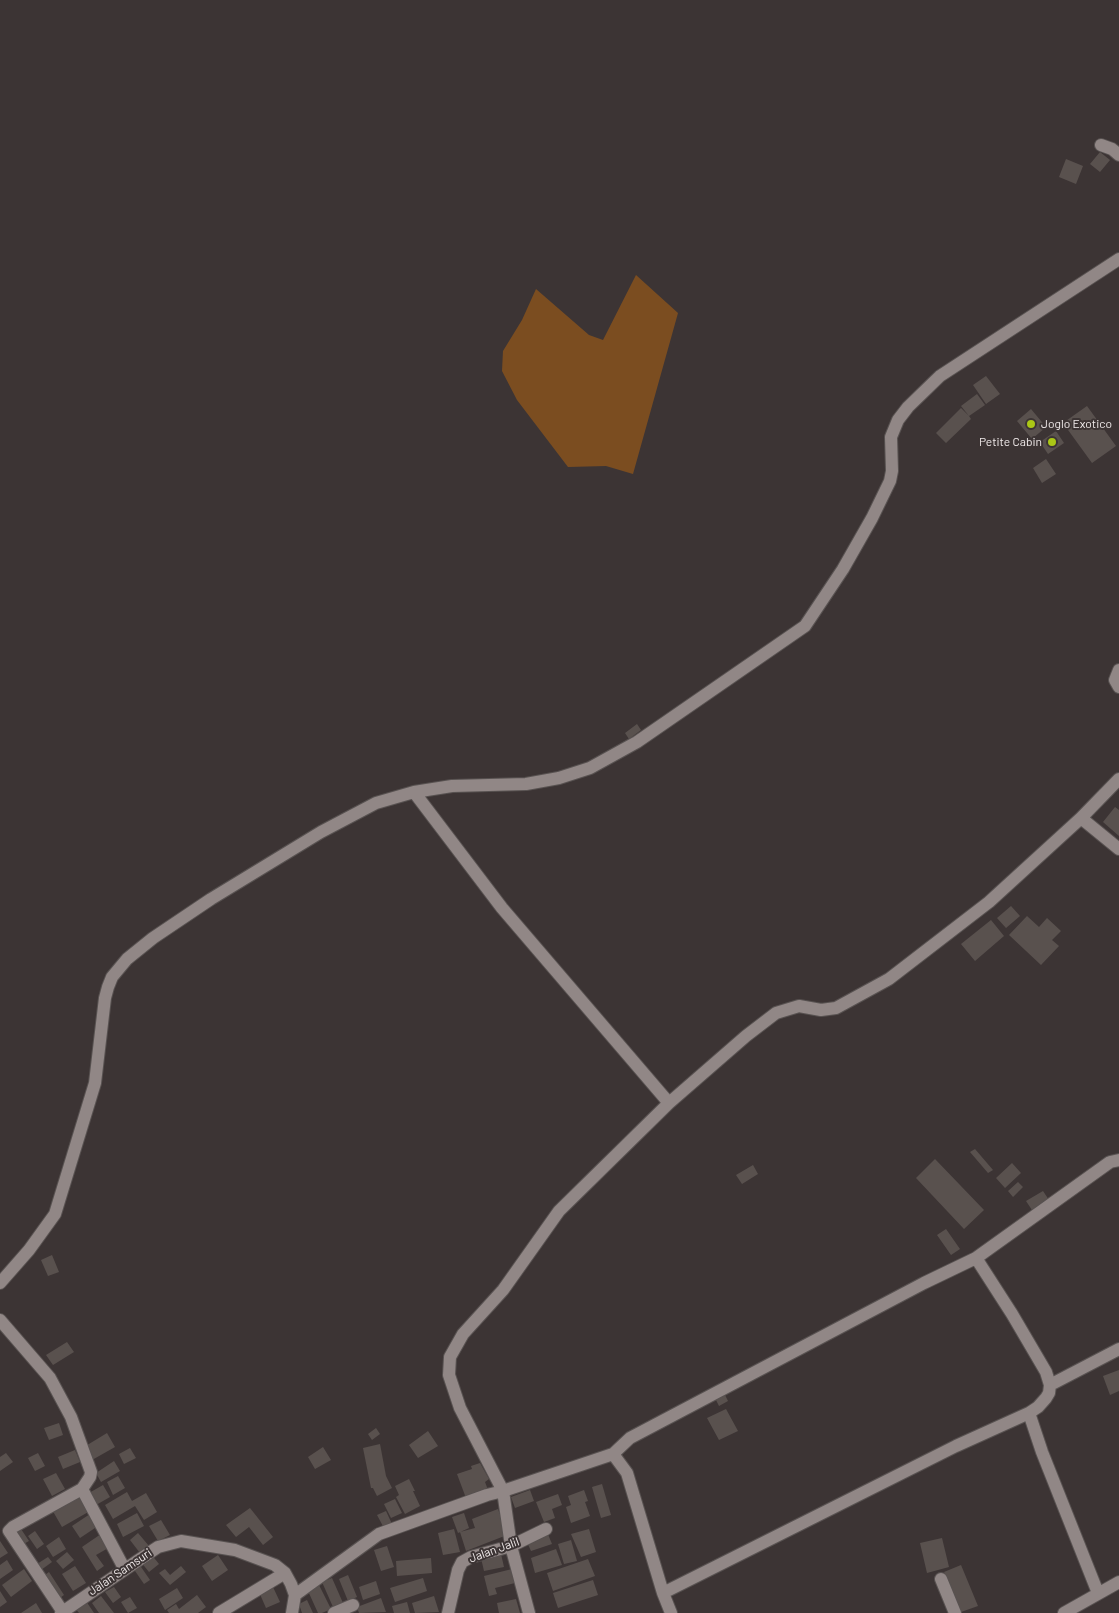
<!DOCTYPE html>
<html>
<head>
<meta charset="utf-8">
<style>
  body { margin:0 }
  canvas { display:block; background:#3c3434 }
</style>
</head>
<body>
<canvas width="1119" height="1613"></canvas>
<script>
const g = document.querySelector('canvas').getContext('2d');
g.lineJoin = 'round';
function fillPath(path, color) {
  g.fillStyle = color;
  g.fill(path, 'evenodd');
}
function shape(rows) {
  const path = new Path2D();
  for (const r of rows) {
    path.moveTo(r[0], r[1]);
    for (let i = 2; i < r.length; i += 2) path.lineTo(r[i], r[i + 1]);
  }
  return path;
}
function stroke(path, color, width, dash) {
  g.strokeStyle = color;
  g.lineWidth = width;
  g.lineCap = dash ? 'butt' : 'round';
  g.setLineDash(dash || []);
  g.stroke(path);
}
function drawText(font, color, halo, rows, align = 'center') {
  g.font = font + ' Barlow,sans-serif';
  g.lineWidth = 4;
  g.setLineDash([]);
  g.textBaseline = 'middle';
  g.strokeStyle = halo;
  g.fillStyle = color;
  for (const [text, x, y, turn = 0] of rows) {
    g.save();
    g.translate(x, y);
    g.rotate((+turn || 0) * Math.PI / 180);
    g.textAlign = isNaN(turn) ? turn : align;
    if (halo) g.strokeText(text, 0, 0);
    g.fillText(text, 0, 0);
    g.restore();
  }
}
const green = shape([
  [636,275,678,313,633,474,606,466,568,467,517,400,502,371,503,351,522,320,536,289,589,335,603,340]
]);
const building = shape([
  [1100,152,1110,160,1100,172,1090,164],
  [1066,159,1083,166,1076,184,1059,177],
  [986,376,1000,394,986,404,973,385],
  [977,394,985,405,969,416,971,419,946,443,936,433,961,408,969,416,961,406],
  [1087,406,1116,446,1092,463,1063,423],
  [1031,409,1046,427,1032,439,1017,421],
  [1056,431,1064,443,1048,454,1040,442],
  [1046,459,1056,474,1042,483,1033,468],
  [637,724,641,730,629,739,625,733],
  [1115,807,1119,810,1119,836,1103,822],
  [1011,906,1020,916,1006,928,997,918],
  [1027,916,1039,927,1047,918,1061,931,1052,940,1059,946,1041,965,1009,935],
  [991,920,1004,936,975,961,961,944],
  [975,1149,993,1170,988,1173,970,1152],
  [935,1159,984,1210,964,1229,916,1178],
  [1012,1163,1021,1173,1005,1188,996,1178],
  [753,1165,758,1174,742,1184,736,1175],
  [1018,1182,1023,1187,1013,1197,1008,1191],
  [1043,1191,1051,1203,1034,1213,1026,1201],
  [946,1229,960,1249,951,1255,937,1235],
  [52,1255,59,1272,48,1276,41,1260],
  [67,1342,74,1352,53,1365,46,1355],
  [1119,1370,1119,1391,1110,1395,1103,1376],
  [724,1393,728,1401,719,1406,715,1398],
  [726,1409,738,1431,719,1440,707,1418],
  [59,1423,63,1435,49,1440,44,1428],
  [376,1428,380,1434,372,1440,368,1434],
  [428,1431,438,1446,418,1458,409,1445],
  [107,1433,115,1447,92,1460,84,1447],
  [380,1444,386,1476,392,1488,377,1496,373,1488,371,1488,363,1448],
  [323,1447,331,1460,315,1469,308,1457],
  [130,1448,136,1458,124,1464,119,1454],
  [75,1450,80,1462,63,1469,58,1457],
  [6,1453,13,1462,0,1471,0,1457],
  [38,1453,45,1466,35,1471,28,1458],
  [114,1461,120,1471,101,1482,96,1473],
  [480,1463,489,1479,485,1482,488,1490,466,1498,457,1474,472,1469,471,1466],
  [56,1473,65,1489,52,1496,43,1479],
  [118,1476,125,1488,113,1495,107,1482],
  [409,1479,415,1491,413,1491,420,1506,405,1514,396,1497,399,1495,395,1486],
  [602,1484,611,1515,601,1518,592,1487],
  [103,1485,110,1497,96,1505,89,1493],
  [530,1490,534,1501,515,1508,511,1497],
  [584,1490,588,1501,585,1502,590,1516,571,1523,566,1507,571,1505,568,1496],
  [79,1492,90,1511,62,1527,51,1508],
  [127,1492,132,1501,146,1493,157,1512,144,1520,135,1506,113,1519,105,1505],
  [558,1494,562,1505,552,1509,555,1518,544,1522,536,1502],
  [395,1499,402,1513,391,1518,384,1504],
  [250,1508,273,1537,263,1545,249,1527,236,1537,226,1525],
  [498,1509,507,1535,466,1551,460,1532,475,1528,472,1519],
  [386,1511,392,1524,384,1528,377,1515],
  [137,1513,144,1526,123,1537,117,1524],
  [464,1513,469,1528,458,1533,452,1517],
  [90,1514,98,1526,80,1538,72,1526],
  [161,1520,170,1535,158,1541,149,1526],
  [21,1529,29,1541,20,1546,13,1534],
  [454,1529,460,1552,443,1555,438,1533],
  [589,1529,596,1552,581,1557,571,1534],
  [35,1531,44,1544,37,1549,28,1536],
  [547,1532,552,1544,531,1551,526,1540],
  [138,1533,149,1546,140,1553,130,1540],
  [101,1534,110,1547,96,1555,104,1566,97,1571,82,1547],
  [59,1537,66,1549,53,1557,46,1546],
  [942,1538,949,1567,927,1573,920,1543],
  [571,1540,577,1561,564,1564,558,1544],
  [0,1541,8,1553,0,1558],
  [387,1546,394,1567,381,1571,374,1550],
  [556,1549,562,1565,535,1573,531,1558],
  [67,1552,74,1560,63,1569,56,1561],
  [151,1554,159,1564,149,1572,141,1562],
  [501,1554,504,1567,484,1571,481,1558],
  [218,1555,228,1570,212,1581,202,1566],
  [48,1557,52,1562,41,1570,37,1564],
  [431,1558,432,1573,397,1576,396,1561],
  [588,1559,595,1576,553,1591,547,1573],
  [7,1560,13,1570,0,1579,0,1565],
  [139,1564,150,1580,144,1584,133,1568],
  [961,1565,978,1606,961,1612,944,1572],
  [75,1566,86,1583,73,1591,62,1574],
  [181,1566,186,1572,170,1585,159,1573,165,1569,170,1575],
  [24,1569,32,1581,11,1597,2,1585],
  [512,1569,515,1583,495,1588,497,1594,489,1596,484,1576],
  [49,1572,64,1595,57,1600,42,1577],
  [348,1575,357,1597,348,1601,339,1579],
  [332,1578,343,1603,333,1607,322,1582],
  [423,1578,427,1591,395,1602,390,1588],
  [593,1580,598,1595,558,1608,553,1593],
  [376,1581,380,1594,363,1600,359,1587],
  [319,1585,331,1609,322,1613,318,1613,308,1591],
  [114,1587,121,1597,113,1603,105,1592],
  [273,1587,280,1602,266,1608,259,1592],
  [177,1588,183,1598,165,1610,159,1599],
  [0,1591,7,1602,0,1607],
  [197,1595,206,1607,198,1613,169,1613,167,1610,176,1604,179,1609],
  [101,1596,114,1613,99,1613,92,1603],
  [434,1596,439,1612,415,1613,412,1603],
  [130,1597,137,1608,128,1613,121,1602],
  [381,1598,386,1612,359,1613,357,1607],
  [516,1599,520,1613,499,1613,497,1603],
  [307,1600,313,1613,302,1613,299,1604],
  [86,1601,94,1613,79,1613,75,1608],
  [407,1602,410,1613,394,1613,392,1606],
  [36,1603,42,1613,21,1613]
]);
const minor = shape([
  [1101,145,1112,149,1119,155],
  [1119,670,1115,680,1119,687],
  [414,792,502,908,669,1103,559,1211,503,1290,463,1334,450,1357,449,1375,460,1408,503,1491,511,1546,529,1613],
  [1081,818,1119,849],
  [669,1103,746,1036,776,1013,799,1006,821,1010,836,1008,889,979,989,902,1081,818,1119,779],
  [0,1283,29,1250,55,1214,95,1083,105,998,108,987,112,977,127,959,153,938,211,899,321,832,376,803,414,792,452,786,526,784,559,778,590,768,637,742,805,626,843,569,872,518,890,481,892,471,891,437,898,420,908,407,940,376,1119,259],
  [0,1320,50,1378,71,1417,91,1472,90,1477,82,1489,13,1527,9,1531,63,1612],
  [1050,1385,1119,1349],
  [1029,1413,1042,1452,1098,1593],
  [613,1454,627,1473,663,1593,671,1613],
  [82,1489,124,1568],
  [941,1579,955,1613],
  [663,1593,956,1446,1029,1413,1038,1407,1046,1398,1049,1393,1050,1385,1046,1372,1012,1314,976,1258],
  [295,1595,379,1534,487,1495,503,1491,613,1454,630,1438,924,1283,976,1258,1110,1162,1119,1160],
  [61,1613,152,1551,158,1547,181,1541,235,1550,275,1565,285,1573,291,1584,295,1595,292,1613],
  [219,1613,285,1573],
  [334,1613,353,1605],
  [448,1613,458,1570,462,1562,471,1557,511,1546,546,1529],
  [1064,1613,1119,1582]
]);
const markers = [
  [1031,424,5,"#abc716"],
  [1052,442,5,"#abc716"]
];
const poiNames = [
  ["Joglo Exotico",1041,424],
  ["Petite Cabin",1042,442,"right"]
];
const streetNames = [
  ["Jalan Jalil",494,1550,-20],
  ["Jalan Samsuri",120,1572,-34]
];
fillPath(green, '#7b4d20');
fillPath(building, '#59514e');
stroke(minor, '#585251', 14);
stroke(minor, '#918786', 12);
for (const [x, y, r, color] of markers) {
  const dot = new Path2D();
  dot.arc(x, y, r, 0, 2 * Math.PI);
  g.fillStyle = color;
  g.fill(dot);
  stroke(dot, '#3c3434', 2);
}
drawText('12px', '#f0eaea', '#3c3434', poiNames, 'left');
drawText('12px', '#f0eaea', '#3c3434', streetNames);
</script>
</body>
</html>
